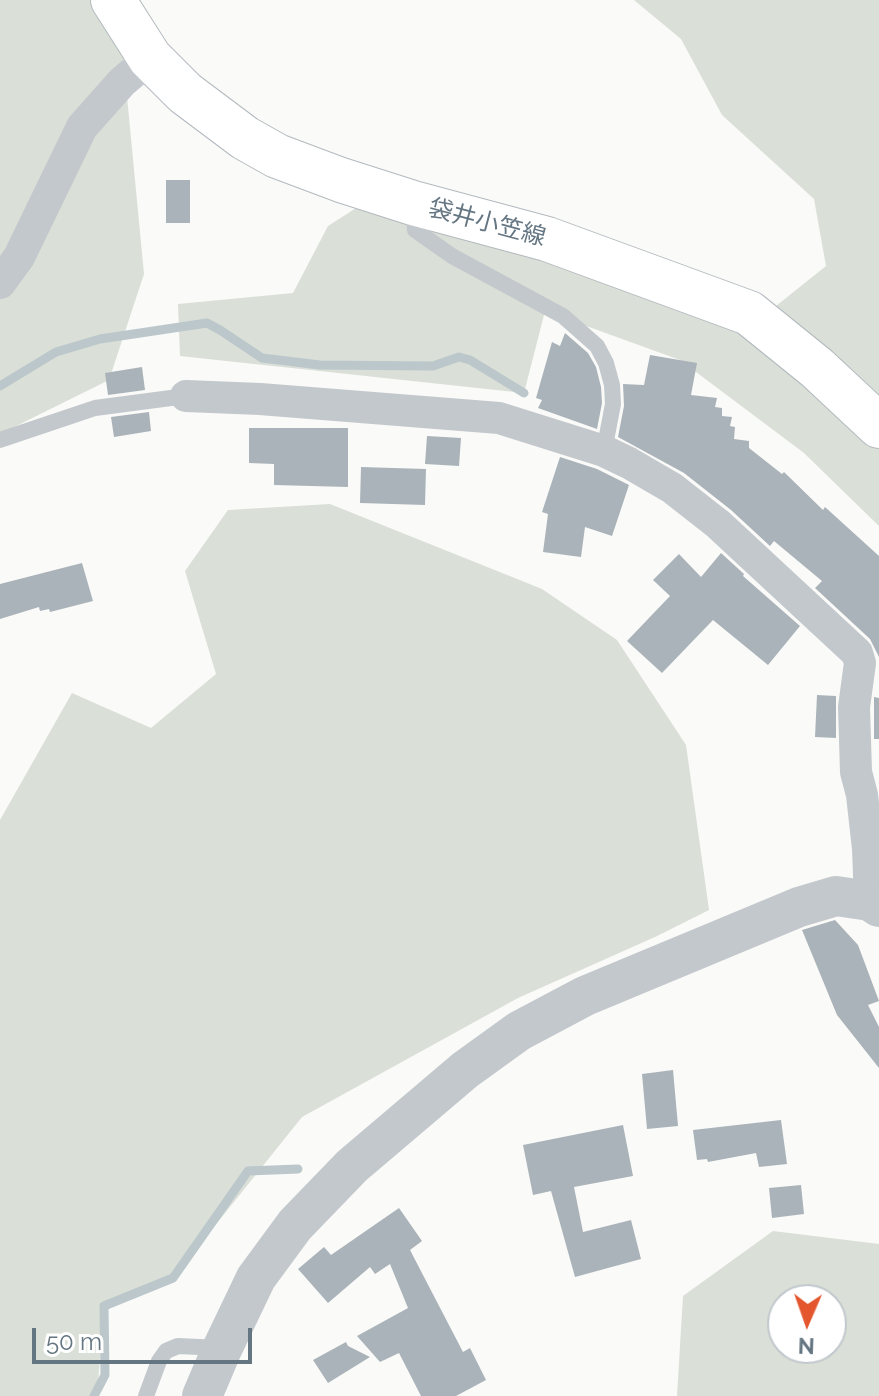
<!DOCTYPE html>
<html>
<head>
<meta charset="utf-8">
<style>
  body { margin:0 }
  #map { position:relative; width:879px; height:1396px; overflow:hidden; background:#fafaf8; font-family:Raleway,sans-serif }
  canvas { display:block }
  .north { position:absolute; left:767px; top:1284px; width:80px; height:80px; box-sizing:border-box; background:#fff; border:2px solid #c1c8cd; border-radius:50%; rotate:182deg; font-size:22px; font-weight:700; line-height:32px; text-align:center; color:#657683 }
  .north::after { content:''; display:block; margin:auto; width:28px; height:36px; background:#e4572e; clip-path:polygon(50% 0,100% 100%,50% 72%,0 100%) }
  .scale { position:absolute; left:32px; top:1328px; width:220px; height:36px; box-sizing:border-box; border:4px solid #657683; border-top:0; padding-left:10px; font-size:24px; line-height:28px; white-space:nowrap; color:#657683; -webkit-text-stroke:6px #fff; paint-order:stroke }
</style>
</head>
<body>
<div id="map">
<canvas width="879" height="1396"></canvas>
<div class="north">N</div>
<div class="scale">50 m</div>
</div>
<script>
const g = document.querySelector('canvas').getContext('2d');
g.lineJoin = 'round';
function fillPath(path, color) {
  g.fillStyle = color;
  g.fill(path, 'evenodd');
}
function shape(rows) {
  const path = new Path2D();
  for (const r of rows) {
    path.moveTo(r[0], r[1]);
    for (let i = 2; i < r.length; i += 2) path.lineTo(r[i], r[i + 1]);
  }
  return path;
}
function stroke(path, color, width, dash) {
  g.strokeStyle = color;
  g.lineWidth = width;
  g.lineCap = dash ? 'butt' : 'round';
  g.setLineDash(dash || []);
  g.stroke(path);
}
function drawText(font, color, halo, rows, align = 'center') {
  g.font = font + ' Raleway,"Noto Sans JP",sans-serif';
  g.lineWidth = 8;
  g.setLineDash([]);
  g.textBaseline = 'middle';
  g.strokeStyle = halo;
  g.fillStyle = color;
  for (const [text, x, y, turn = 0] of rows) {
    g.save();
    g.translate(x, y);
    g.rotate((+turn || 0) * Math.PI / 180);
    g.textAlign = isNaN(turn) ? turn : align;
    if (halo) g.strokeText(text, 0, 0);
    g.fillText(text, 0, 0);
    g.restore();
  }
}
const green = shape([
  [0,0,94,0,123,55,144,274,109,380,0,434],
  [634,0,879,0,879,526,804,453,680,360,545,311,524,393,180,356,178,304,293,293,328,226,364,203,776,306,826,266,814,199,722,115,681,39],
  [330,504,542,589,617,640,686,745,709,910,655,937,518,998,302,1117,173,1278,104,1306,97,1396,0,1396,0,820,72,693,151,728,216,674,185,571,228,510],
  [773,1231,879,1244,879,1396,677,1396,683,1296],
  [783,1300,831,1300,831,1348,783,1348]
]);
const stream = shape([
  [0,386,56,352,100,339,207,323,220,330,262,358,320,365,433,366,459,357,470,360,524,393],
  [94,1396,105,1375,104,1306,173,1278,248,1171,298,1169]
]);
const building = shape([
  [166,180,190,180,190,223,166,223],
  [565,333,588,353,596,367,601,387,602,403,597,429,538,408,542,400,536,398,552,342,560,346],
  [650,355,697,363,691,395,717,398,715,407,722,408,722,416,732,417,730,426,735,427,734,439,749,441,749,448,782,474,784,472,823,510,825,507,879,556,879,657,870,639,815,588,822,581,774,541,770,546,731,510,684,473,618,437,624,406,623,384,644,385],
  [142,367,145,390,108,395,105,373],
  [149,412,151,431,114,437,111,417],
  [249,428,348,428,348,487,274,485,274,464,249,463],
  [427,436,461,438,459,466,425,464],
  [560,457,597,469,629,485,612,536,585,527,581,557,543,552,548,514,542,512],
  [361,467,426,469,425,505,360,503],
  [721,553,744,574,743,576,800,626,768,665,713,620,662,673,627,641,670,596,653,580,679,554,701,577],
  [82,563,93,601,50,612,49,609,40,611,39,607,0,619,0,584],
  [817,695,836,696,836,738,815,737],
  [874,697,879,698,879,739,874,739],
  [835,920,858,945,879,1001,868,1005,879,1027,879,1068,837,1015,802,930],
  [673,1070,678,1126,647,1129,642,1074],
  [781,1120,787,1164,759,1167,756,1153,708,1162,707,1159,697,1160,693,1130],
  [623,1125,633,1176,574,1187,583,1232,631,1220,641,1259,575,1277,551,1191,533,1195,523,1145],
  [801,1185,804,1214,772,1218,769,1188],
  [399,1208,422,1241,410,1250,463,1352,470,1348,486,1380,456,1396,421,1396,399,1353,380,1362,357,1336,408,1308,390,1264,375,1274,370,1267,328,1303,298,1269,324,1247,331,1255],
  [346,1342,348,1346,370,1357,328,1383,313,1360]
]);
const service = shape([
  [413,205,415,230,452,256,563,316,597,346,606,363,612,385,613,404,604,451],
  [0,440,95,408,186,396],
  [146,1396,159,1361,166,1351,178,1346,220,1348]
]);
const minor = shape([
  [0,283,19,257,82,127,122,82,150,58],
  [186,396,260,399,499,418,604,451,629,463,672,488,718,524,857,653,860,663,854,707,856,772,862,795,868,849,870,901]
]);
const tertiary = shape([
  [202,1396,222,1349,256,1278,295,1225,352,1166,465,1070,519,1031,585,996,799,907,836,896,870,901,879,907]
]);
const secondary = shape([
  [113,0,150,58,185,93,245,138,277,156,341,180,413,203,547,239,749,313,817,368,879,426]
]);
const streetNames = [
  ["袋井小笠線",487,223,15]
];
fillPath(green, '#dadfd7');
stroke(stream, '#bbc7cb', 9);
fillPath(building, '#aab3b9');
stroke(secondary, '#b3babf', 46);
stroke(service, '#c3c8cc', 16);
stroke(minor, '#c3c8cc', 32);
stroke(tertiary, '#c3c8cc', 40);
stroke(secondary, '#fff', 44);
drawText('24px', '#657683', '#fff', streetNames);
</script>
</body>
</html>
